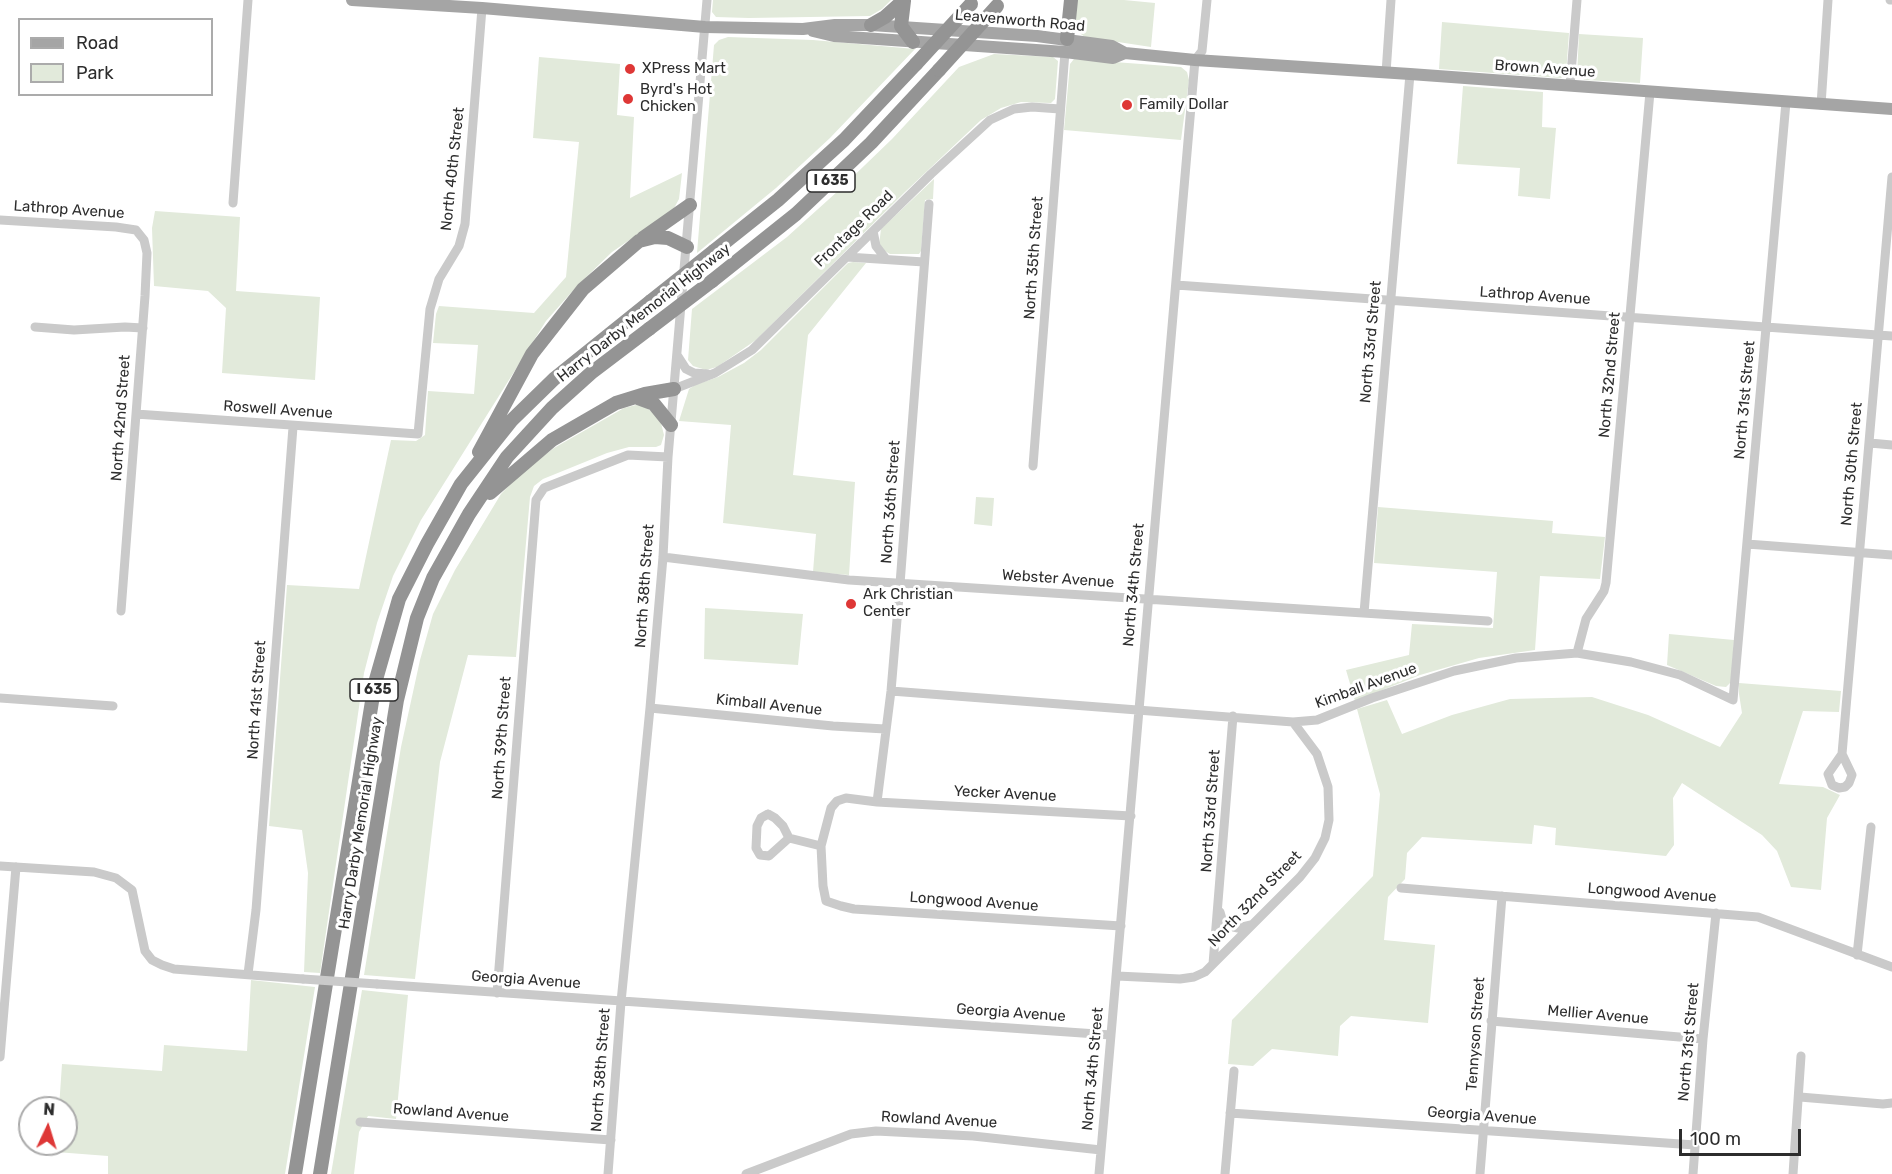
<!DOCTYPE html>
<html>
<head>
<meta charset="utf-8">
<style>
  body { margin:0 }
  #map { position:relative; width:1892px; height:1174px; overflow:hidden; background:#fff; font-family:Rubik,sans-serif }
  canvas { display:block }
  .legend { position:absolute; left:18px; top:18px; width:195px; height:78px; box-sizing:border-box; background:#fff; border:2px solid #ababab; margin:0; padding:8px 10px; list-style:none; font-size:18px; color:#2d2d2d }
  .legend li { display:flex; align-items:center; gap:12px; height:30px }
  .legend b { width:30px; border:2px solid #ababab }
  .north { position:absolute; left:18px; top:1096px; width:60px; height:60px; box-sizing:border-box; background:#fff; border:2px solid #ababab; border-radius:50%; rotate:4deg; font-size:16px; font-weight:700; line-height:24px; text-align:center; color:#2d2d2d }
  .north::after { content:''; display:block; margin:auto; width:21px; height:27px; background:#de3736; clip-path:polygon(50% 0,100% 100%,50% 72%,0 100%) }
  .scale { position:absolute; left:1679px; top:1129px; width:122px; height:27px; box-sizing:border-box; border:3px solid #2d2d2d; border-top:0; padding-left:8px; font-size:18px; line-height:21px; white-space:nowrap; color:#2d2d2d; -webkit-text-stroke:4px #fff; paint-order:stroke }
</style>
</head>
<body>
<div id="map">
<canvas width="1892" height="1174"></canvas>
<ul class="legend">
<li><b style="height:8px;background:#a5a5a5"></b>Road</li>
<li><b style="height:16px;background:#e2eadb"></b>Park</li>
</ul>
<div class="north">N</div>
<div class="scale">100 m</div>
</div>
<script>
const g = document.querySelector('canvas').getContext('2d');
g.lineJoin = 'round';
function fillPath(path, color) {
  g.fillStyle = color;
  g.fill(path, 'evenodd');
}
function shape(rows) {
  const path = new Path2D();
  for (const r of rows) {
    path.moveTo(r[0], r[1]);
    for (let i = 2; i < r.length; i += 2) path.lineTo(r[i], r[i + 1]);
  }
  return path;
}
function stroke(path, color, width, dash) {
  g.strokeStyle = color;
  g.lineWidth = width;
  g.lineCap = dash ? 'butt' : 'round';
  g.setLineDash(dash || []);
  g.stroke(path);
}
function drawText(font, color, halo, rows, align = 'center') {
  g.font = font + ' Rubik,sans-serif';
  g.lineWidth = 6;
  g.setLineDash([]);
  g.textBaseline = 'middle';
  g.strokeStyle = halo;
  g.fillStyle = color;
  for (const [text, x, y, turn = 0] of rows) {
    g.save();
    g.translate(x, y);
    g.rotate((+turn || 0) * Math.PI / 180);
    g.textAlign = isNaN(turn) ? turn : align;
    if (halo) g.strokeText(text, 0, 0);
    g.fillText(text, 0, 0);
    g.restore();
  }
}
const green = shape([
  [713,0,891,0,882,9,870,16,749,18,716,17,712,12],
  [1075,0,1124,0,1155,3,1151,47,1085,37,1078,32,1073,23],
  [1442,22,1569,33,1566,74,1561,78,1439,69],
  [1579,34,1643,38,1640,83,1585,80,1577,76],
  [728,37,813,40,915,49,830,138,776,188,697,253,714,45,719,40],
  [994,54,1053,57,1058,61,1055,99,1051,103,1021,102,1001,108,981,120,905,192,756,340,717,367,706,370,693,366,688,360,692,309,787,237,838,191,892,139,959,67],
  [539,57,620,64,617,115,634,117,630,198,682,173,679,199,673,210,612,252,577,286,546,321,421,520,393,576,377,623,364,673,320,973,304,972,308,873,302,830,269,826,287,585,359,589,391,440,416,441,425,435,428,391,474,394,478,345,433,343,436,314,439,306,534,313,566,277,579,142,533,138],
  [1074,59,1181,67,1187,72,1189,80,1181,140,1064,130,1070,64],
  [1463,86,1543,92,1542,127,1556,128,1550,199,1518,196,1520,168,1457,164],
  [934,179,933,199,925,200,921,251,919,254,890,254,883,250,879,245,881,229],
  [155,211,240,217,236,291,320,297,315,380,222,373,226,308,208,291,154,286,152,228],
  [853,262,866,263,808,335,793,475,855,482,849,575,813,572,816,534,723,523,731,425,679,421,689,389,695,385,718,377,744,363,761,350,848,263],
  [636,405,644,406,655,414,661,423,664,435,661,445,656,447,629,447,607,453,543,479,534,486,530,497,516,657,468,655,440,762,415,979,364,975,401,747,420,660,433,614,455,570,501,494,521,473,554,448,624,408],
  [976,497,994,498,992,526,974,524],
  [1378,507,1553,521,1552,533,1605,537,1600,579,1540,576,1535,650,1479,658,1420,675,1355,701,1346,670,1409,655,1412,624,1493,628,1497,572,1374,563],
  [705,608,803,614,798,665,704,659],
  [1669,634,1734,640,1731,682,1726,687,1716,686,1667,665],
  [1739,683,1841,691,1839,712,1803,711,1779,784,1823,787,1840,795,1827,818,1821,890,1791,887,1777,851,1762,835,1682,783,1673,798,1674,845,1666,856,1555,845,1556,828,1534,825,1532,844,1422,837,1407,853,1405,879,1388,897,1384,940,1435,945,1428,1023,1351,1016,1340,1026,1338,1056,1272,1049,1253,1066,1228,1064,1232,1020,1373,876,1380,794,1357,709,1387,700,1402,734,1452,715,1510,699,1592,697,1648,715,1720,747,1742,713,1739,694],
  [251,980,315,987,285,1174,108,1174,108,1156,56,1152,56,1144,66,1144,66,1108,59,1108,62,1064,162,1071,164,1045,247,1051],
  [362,990,408,995,396,1119,368,1116,359,1132,354,1174,331,1174]
]);
const minor = shape([
  [1890,0,1892,0],
  [1386,73,1391,0],
  [1570,86,1577,0],
  [1821,105,1828,0],
  [233,203,248,0],
  [0,220,116,227,136,230,144,240,147,253,145,296,121,611],
  [873,231,876,246,886,259],
  [847,257,924,262],
  [1176,285,1892,336],
  [35,327,74,330,125,327,143,328],
  [677,355,686,369,694,373,708,374],
  [674,389,715,373,752,350,931,174,990,120,1014,109,1032,107,1060,109],
  [136,414,418,434,430,309,439,279,459,246,465,224,482,8],
  [1870,443,1892,445],
  [1033,466,1065,52],
  [1747,544,1892,555],
  [663,557,849,580,1488,621],
  [1364,613,1410,74],
  [1577,653,1586,619,1604,591,1606,583,1650,92],
  [891,691,1293,722,1317,720,1372,698,1454,671,1516,658,1577,653,1631,662,1680,675,1733,700,1786,102],
  [0,698,113,706],
  [650,708,833,726,885,729],
  [1842,754,1828,774,1832,785,1839,788,1845,787,1849,783,1852,775,1842,754,1892,177],
  [877,802,891,691,900,584,929,204],
  [768,814,775,818,783,826,789,838,769,856,760,855,756,848,757,826,761,818,768,814],
  [789,838,821,846],
  [0,866,94,872,116,878,132,890,145,951,152,960,162,965,174,969,303,979],
  [1401,888,1758,917,1892,967],
  [1220,912,1222,919,1229,926,1238,928,1251,925],
  [1121,926,854,909,841,906,826,901,823,886,821,846,831,808,837,801,846,798,877,802,1131,816],
  [1857,955,1871,827],
  [1213,964,1233,716],
  [248,974,256,910,293,427],
  [1117,976,1180,979,1194,977,1205,972,1300,877,1315,858,1325,838,1329,820,1328,787,1317,754,1293,722],
  [377,984,1111,1035],
  [497,993,536,500,544,488,628,455,668,457],
  [1491,1021,1703,1039],
  [0,1057,16,867],
  [1800,1097,1883,1104,1892,1103],
  [1230,1113,1695,1145],
  [360,1122,611,1140],
  [608,1174,621,1002,650,708,663,557,668,457,707,0],
  [746,1174,851,1134,876,1131,973,1136,1101,1150],
  [1099,1174,1195,60,1202,51,1207,0],
  [1225,1174,1234,1071],
  [1480,1174,1502,896],
  [1693,1174,1703,1039,1716,913],
  [1793,1174,1801,1056]
]);
const major = shape([
  [352,0,482,8,705,27,803,29,835,25,871,25,1037,36,1112,46,1125,53,1195,60,1410,74,1892,109],
  [813,31,834,36,1065,52,1113,58,1125,53]
]);
const highway = shape([
  [904,1,901,26,913,42],
  [871,25,885,17,904,0],
  [1067,39,1071,0],
  [643,238,690,205],
  [714,251,778,200,844,140,916,64],
  [712,281,796,214,871,143,939,70],
  [635,397,654,404,671,425],
  [479,452,532,354,583,289,639,241,655,237,668,238,687,247],
  [490,493,552,440,616,403,645,394,674,389],
  [295,1174,375,683,399,599,427,544,461,484,512,420,554,379,651,301],
  [320,1174,397,700,417,618,433,578,469,514,507,457,552,408,591,373,649,329]
]);
const minorBridge = shape([
  [303,979,377,984]
]);
const highwayBridge = shape([
  [916,64,971,4],
  [939,70,997,6],
  [651,301,714,251],
  [649,329,712,281]
]);
const markers = [
  [630,69,6,"#de3736"],
  [628,99,6,"#de3736"],
  [1127,105,6,"#de3736"],
  [851,604,6,"#de3736"]
];
const shields = [
  [831,181,48],
  [374,690,48]
];
const shieldNames = [
  ["I 635",831,181],
  ["I 635",374,690]
];
const streetNames = [
  ["Leavenworth Road",1020,21,5],
  ["Brown Avenue",1545,69,4],
  ["North 40th Street",453,169,-84],
  ["Lathrop Avenue",69,210,4],
  ["Frontage Road",854,229,-44],
  ["North 35th Street",1034,258,-86],
  ["Lathrop Avenue",1535,296,4],
  ["Harry Darby Memorial Highway",644,313,-38],
  ["North 33rd Street",1371,342,-85],
  ["North 32nd Street",1610,375,-85],
  ["North 31st Street",1745,400,-85],
  ["Roswell Avenue",278,410,4],
  ["North 42nd Street",121,418,-86],
  ["North 30th Street",1852,464,-85],
  ["North 36th Street",891,502,-86],
  ["Webster Avenue",1058,579,4],
  ["North 34th Street",1134,585,-85],
  ["North 38th Street",645,586,-86],
  ["Kimball Avenue",1366,686,-20],
  ["North 41st Street",257,700,-86],
  ["Kimball Avenue",769,705,6],
  ["North 39th Street",502,738,-86],
  ["Yecker Avenue",1005,794,3],
  ["North 33rd Street",1211,811,-86],
  ["Harry Darby Memorial Highway",361,823,-81],
  ["Longwood Avenue",1652,893,4],
  ["North 32nd Street",1255,899,-46],
  ["Longwood Avenue",974,902,4],
  ["Georgia Avenue",526,980,4],
  ["Georgia Avenue",1011,1013,4],
  ["Mellier Avenue",1598,1015,5],
  ["Tennyson Street",1476,1034,-86],
  ["North 31st Street",1689,1042,-85],
  ["North 34th Street",1093,1069,-85],
  ["North 38th Street",601,1070,-86],
  ["Rowland Avenue",451,1113,4],
  ["Georgia Avenue",1482,1116,4],
  ["Rowland Avenue",939,1120,3]
];
const poiNames = [
  ["XPress Mart",642,69],
  ["Byrd's Hot",640,90],
  ["Chicken",640,107],
  ["Family Dollar",1139,105],
  ["Ark Christian",863,595],
  ["Center",863,612]
];
fillPath(green, '#e2eadb');
stroke(minor, '#cacaca', 9);
stroke(major, '#a5a5a5', 12);
stroke(highway, '#949494', 14);
stroke(minorBridge, '#cacaca', 9);
stroke(highwayBridge, '#949494', 14);
for (const [x, y, r, color] of markers) {
  const dot = new Path2D();
  dot.arc(x, y, r, 0, 2 * Math.PI);
  g.fillStyle = color;
  g.fill(dot);
  stroke(dot, '#fff', 2);
}
for (const [x, y, w] of shields) {
  const box = new Path2D();
  box.roundRect(x - w / 2, y - 11, w, 22, 4.5);
  g.fillStyle = '#fff';
  g.fill(box);
  stroke(box, '#2d2d2d', 1.5);
}
drawText('bold 14px', '#2d2d2d', null, shieldNames);
drawText('15px', '#2d2d2d', '#fff', streetNames);
drawText('15px', '#2d2d2d', '#fff', poiNames, 'left');
</script>
</body>
</html>
